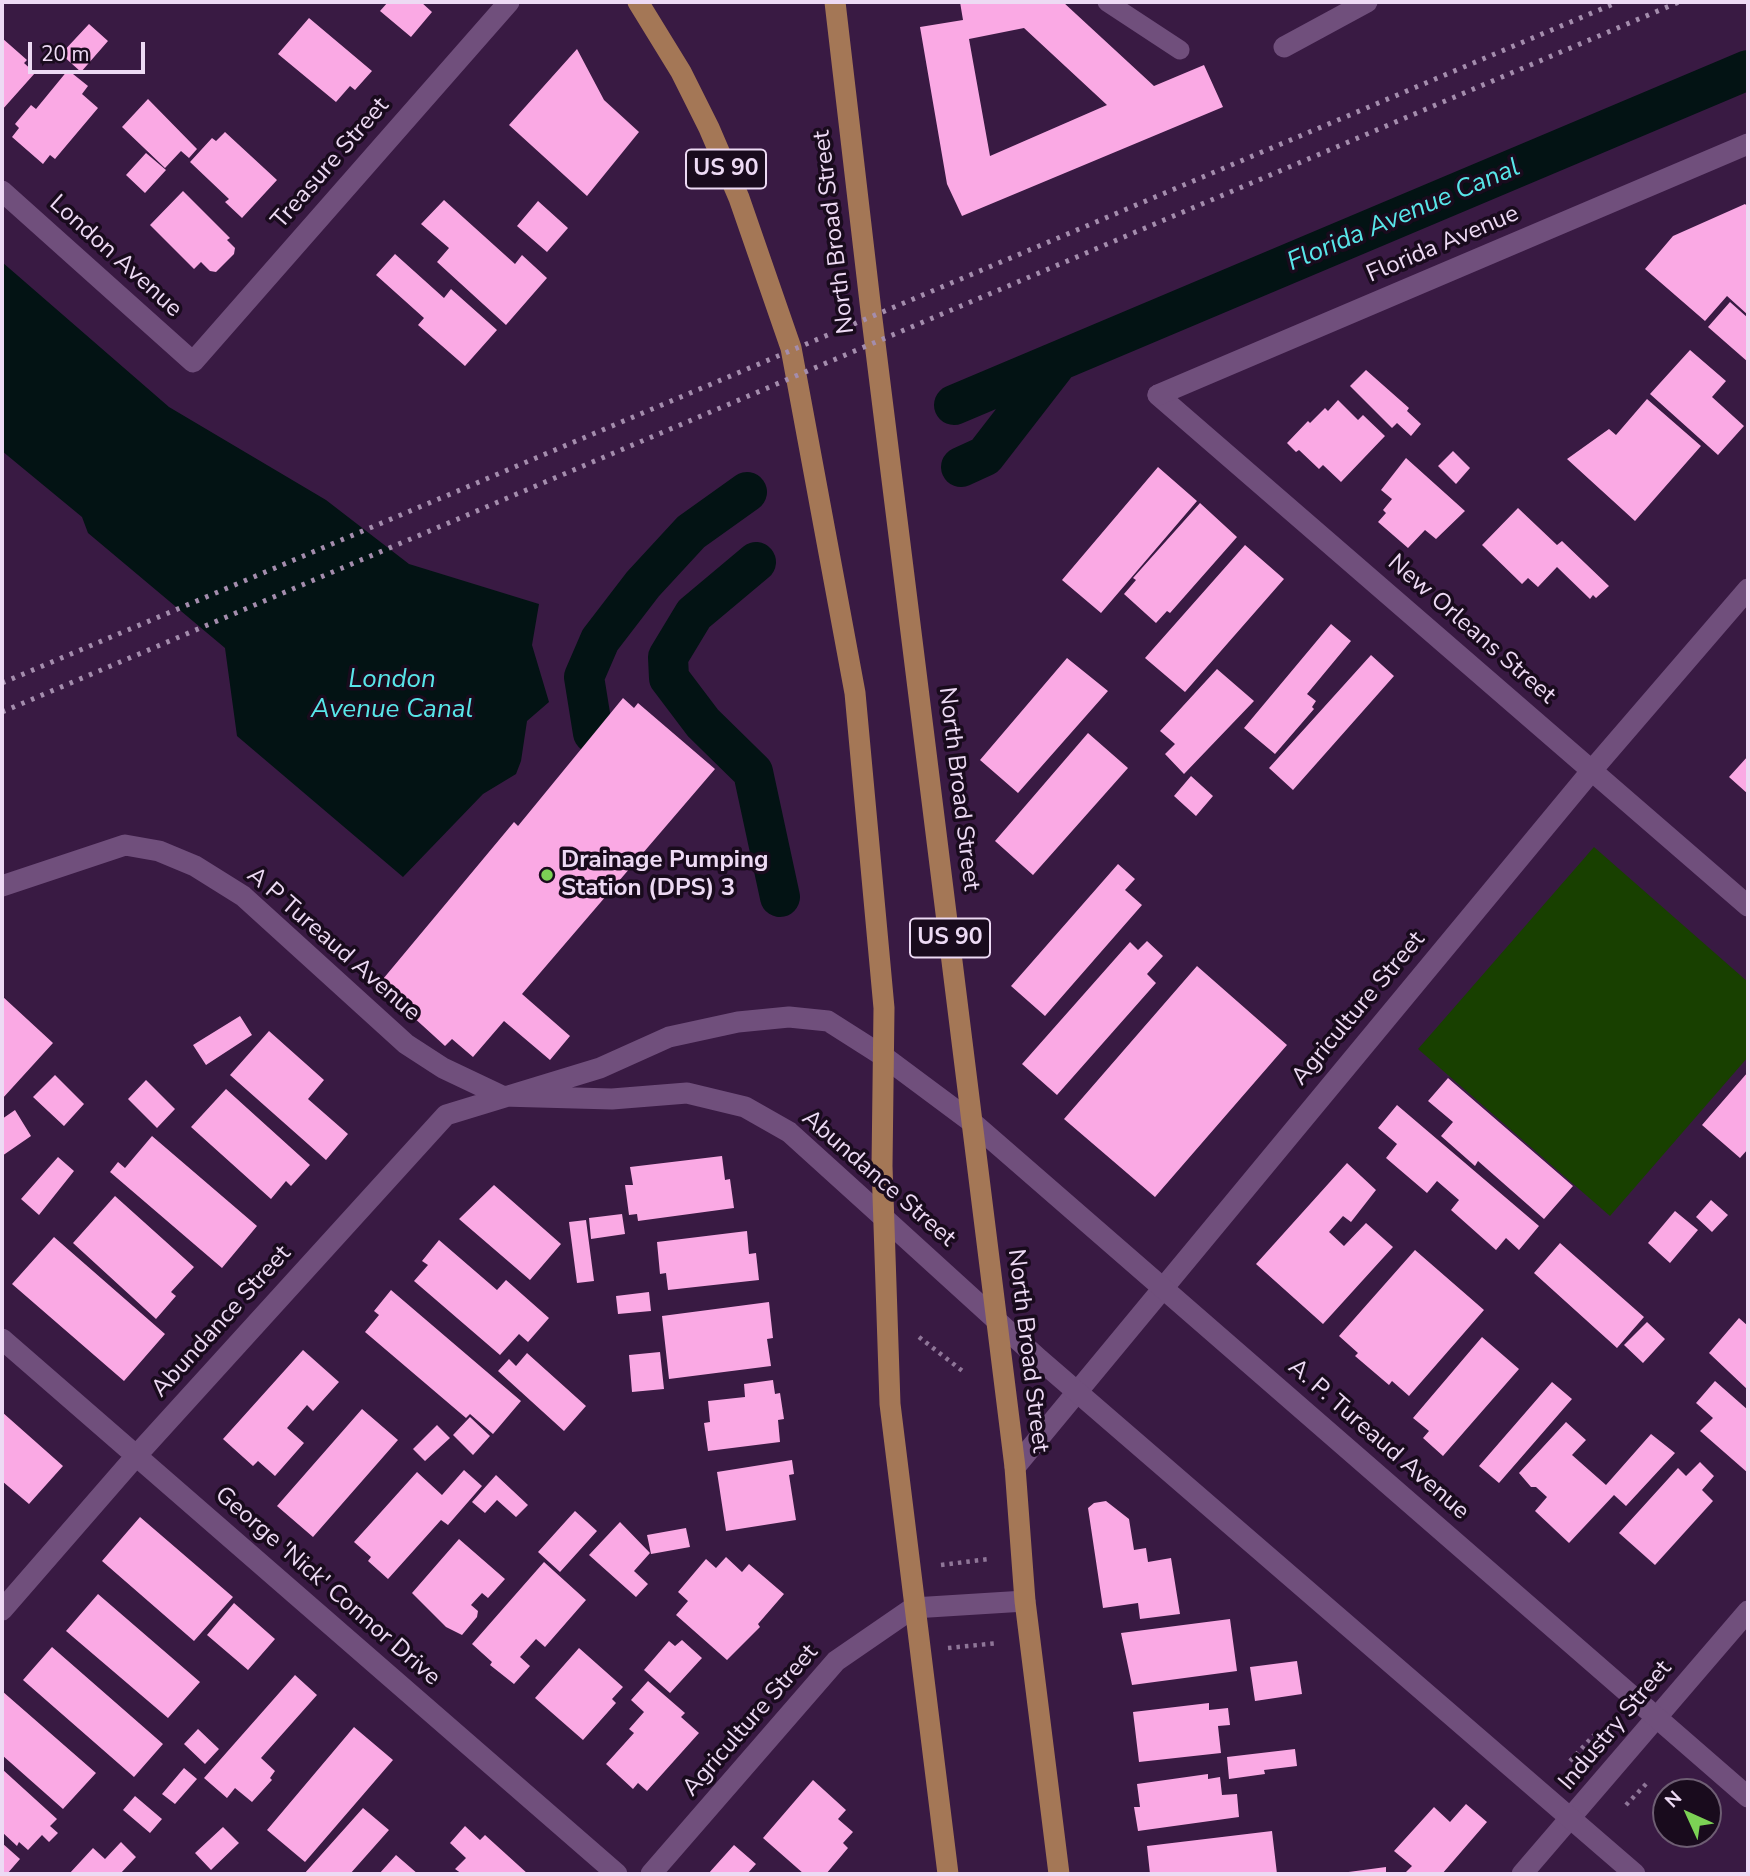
<!DOCTYPE html>
<html>
<head>
<meta charset="utf-8">
<style>
  body { margin:0 }
  #map { position:relative; width:1750px; height:1876px; overflow:hidden; background:#391a43; font-family:"Nunito Sans",sans-serif }
  canvas { display:block }
  .frame { position:absolute; inset:0; border:4px solid #eddaf4; pointer-events:none }
  .north { position:absolute; left:1652px; top:1778px; width:70px; height:70px; box-sizing:border-box; background:#190b1d; border:2px solid #6e5e73; border-radius:50%; rotate:315deg; font-size:19px; font-weight:700; line-height:28px; text-align:center; color:#eddaf4 }
  .north::after { content:''; display:block; margin:auto; width:24px; height:32px; background:#7cd155; clip-path:polygon(50% 0,100% 100%,50% 72%,0 100%) }
  .scale { position:absolute; left:28px; top:42px; width:117px; height:32px; box-sizing:border-box; border:4px solid #eddaf4; border-top:0; padding-left:9px; font-size:21px; line-height:24px; white-space:nowrap; color:#eddaf4; -webkit-text-stroke:5px #190b1d; paint-order:stroke }
</style>
</head>
<body>
<div id="map">
<canvas width="1750" height="1876"></canvas>
<div class="frame"></div>
<div class="north">N</div>
<div class="scale">20 m</div>
</div>
<script>
const g = document.querySelector('canvas').getContext('2d');
g.lineJoin = 'round';
function fillPath(path, color) {
  g.fillStyle = color;
  g.fill(path, 'evenodd');
}
function shape(rows) {
  const path = new Path2D();
  for (const r of rows) {
    path.moveTo(r[0], r[1]);
    for (let i = 2; i < r.length; i += 2) path.lineTo(r[i], r[i + 1]);
  }
  return path;
}
function stroke(path, color, width, dash) {
  g.strokeStyle = color;
  g.lineWidth = width;
  g.lineCap = dash ? 'butt' : 'round';
  g.setLineDash(dash || []);
  g.stroke(path);
}
function drawText(font, color, halo, rows, align = 'center') {
  g.font = font + ' "Nunito Sans",sans-serif';
  g.lineWidth = 7;
  g.setLineDash([]);
  g.textBaseline = 'middle';
  g.strokeStyle = halo;
  g.fillStyle = color;
  for (const [text, x, y, turn = 0] of rows) {
    g.save();
    g.translate(x, y);
    g.rotate((+turn || 0) * Math.PI / 180);
    g.textAlign = isNaN(turn) ? turn : align;
    if (halo) g.strokeText(text, 0, 0);
    g.fillText(text, 0, 0);
    g.restore();
  }
}
const green = shape([
  [1594,847,1748,982,1748,1057,1610,1216,1418,1049]
]);
const water = shape([
  [2,262,169,407,326,500,409,564,539,604,532,645,549,702,527,721,521,761,516,774,483,794,403,877,237,736,225,648,88,533,82,517,2,451]
]);
const canal = shape([
  [954,405,1748,70],
  [961,467,985,456,1057,363],
  [756,562,694,614,668,657,669,678,703,723,753,772,780,897],
  [593,733,584,677,600,640,643,584,691,532,747,492]
]);
const building = shape([
  [388,2,421,2,432,12,411,37,380,11],
  [960,2,1063,2,1154,86,1204,65,1223,107,962,216,947,184,920,27,963,20],
  [1024,28,1107,105,990,156,969,39],
  [309,18,372,71,355,90,350,86,336,102,278,54],
  [89,24,108,41,81,72,61,54],
  [2,38,27,60,24,63,35,73,2,110],
  [577,49,604,100,639,132,587,196,509,125],
  [68,70,88,86,82,94,98,108,55,159,50,155,43,164,12,137,19,128,15,124,31,105,36,109],
  [148,99,197,149,189,158,181,151,165,168,122,127],
  [225,132,277,180,242,218,225,202,229,199,190,162,212,138,216,141],
  [146,153,166,170,145,193,126,175],
  [183,191,230,238,227,240,235,248,234,254,216,272,210,271,201,262,194,269,150,225],
  [444,200,515,264,522,255,547,278,506,325,437,262,449,248,421,224],
  [538,201,568,228,547,252,517,226],
  [1745,204,1748,207,1748,315,1727,296,1705,321,1645,269,1673,236],
  [395,254,444,298,451,289,497,330,465,366,418,325,424,318,376,275],
  [1730,302,1748,318,1748,362,1708,327],
  [1690,350,1726,381,1712,397,1744,426,1718,455,1650,394],
  [1366,370,1409,408,1407,411,1421,424,1411,436,1397,423,1392,428,1350,386],
  [1647,399,1701,446,1635,521,1567,459,1609,429,1616,435],
  [1338,400,1358,420,1363,415,1385,436,1341,482,1323,465,1319,469,1299,450,1296,452,1287,443,1308,421,1310,423,1325,408,1328,411],
  [1453,451,1470,468,1456,484,1438,466],
  [1406,458,1465,511,1436,539,1425,530,1408,548,1378,522,1386,513,1383,510,1392,499,1381,490],
  [1158,467,1197,501,1101,613,1062,580],
  [1200,503,1237,537,1170,613,1167,611,1156,623,1124,594,1136,580,1133,578],
  [1518,508,1557,545,1562,541,1609,586,1596,598,1593,595,1590,599,1557,567,1538,587,1528,578,1522,584,1482,545],
  [1245,545,1284,579,1185,692,1145,658],
  [1331,624,1351,641,1307,694,1316,701,1312,707,1314,709,1275,754,1244,728],
  [1371,655,1394,676,1293,790,1269,768],
  [1067,658,1108,691,1018,793,980,760],
  [1217,669,1254,701,1184,774,1165,754,1175,744,1160,731],
  [623,698,634,708,638,703,715,769,522,994,570,1036,550,1060,504,1021,473,1057,452,1039,445,1046,378,985,514,822,518,826],
  [1088,733,1128,768,1033,875,995,841],
  [1748,756,1748,794,1729,777],
  [1191,776,1213,796,1196,816,1174,796],
  [1118,864,1135,879,1125,890,1142,905,1045,1016,1011,986],
  [1147,941,1163,956,1147,974,1156,983,1057,1095,1022,1064,1130,942,1138,950],
  [1197,966,1287,1045,1155,1197,1064,1119],
  [2,996,53,1043,2,1099],
  [240,1016,252,1035,206,1065,193,1045],
  [269,1031,324,1080,308,1099,348,1134,326,1160,230,1075],
  [1748,1072,1748,1149,1740,1158,1702,1125],
  [55,1075,84,1104,64,1126,33,1097],
  [1448,1078,1573,1186,1544,1219,1478,1161,1475,1166,1441,1136,1453,1122,1428,1101],
  [146,1080,175,1109,157,1128,128,1099],
  [226,1089,310,1165,291,1186,286,1181,271,1199,191,1127],
  [1397,1105,1539,1226,1519,1250,1506,1238,1496,1250,1451,1210,1459,1200,1437,1181,1427,1193,1386,1158,1397,1144,1378,1128],
  [15,1110,31,1136,2,1156,2,1119],
  [152,1136,257,1226,222,1268,110,1172,118,1162,125,1168],
  [722,1156,725,1180,730,1179,734,1208,638,1221,637,1214,629,1215,625,1185,633,1185,630,1167],
  [58,1157,74,1171,39,1215,21,1199],
  [1347,1163,1376,1190,1351,1222,1343,1216,1329,1232,1344,1246,1366,1223,1393,1247,1323,1324,1256,1264],
  [494,1185,561,1244,530,1280,459,1219],
  [115,1196,194,1267,171,1292,176,1296,156,1319,73,1243],
  [1711,1200,1728,1215,1712,1232,1696,1217],
  [1675,1211,1698,1230,1670,1263,1648,1243],
  [622,1214,625,1234,591,1239,589,1218],
  [586,1220,594,1281,577,1283,569,1222],
  [747,1231,749,1254,756,1253,759,1280,668,1290,666,1273,660,1274,657,1242],
  [54,1237,165,1334,124,1381,12,1284],
  [439,1240,497,1290,506,1280,549,1318,528,1342,519,1334,500,1355,414,1281,428,1265,422,1261],
  [1560,1243,1644,1317,1617,1348,1534,1273],
  [1415,1250,1484,1310,1409,1396,1392,1381,1389,1385,1355,1356,1358,1353,1339,1336],
  [391,1290,521,1401,493,1434,470,1414,466,1418,365,1332,379,1315,374,1311],
  [649,1292,651,1311,618,1314,616,1296],
  [769,1302,773,1338,767,1339,771,1366,669,1379,662,1316],
  [1739,1318,1748,1326,1748,1390,1709,1353],
  [1647,1322,1665,1339,1643,1363,1624,1345],
  [1482,1337,1519,1369,1443,1456,1423,1438,1429,1431,1413,1418],
  [303,1350,339,1382,313,1411,307,1405,287,1428,304,1443,275,1476,258,1461,253,1466,223,1439],
  [660,1352,664,1389,632,1392,629,1355],
  [527,1353,586,1406,564,1431,498,1371,509,1359,516,1366],
  [773,1380,775,1394,780,1393,784,1419,778,1420,780,1442,708,1451,704,1423,710,1422,708,1401,745,1397,744,1384],
  [1715,1381,1748,1410,1748,1473,1700,1431,1713,1418,1696,1403],
  [1552,1382,1572,1399,1499,1483,1479,1466],
  [362,1409,398,1440,313,1537,277,1506],
  [2,1412,63,1466,29,1504,2,1481],
  [470,1417,490,1436,473,1455,453,1435],
  [1566,1422,1586,1440,1572,1455,1606,1485,1651,1434,1675,1453,1626,1506,1614,1495,1569,1543,1535,1511,1547,1497,1536,1487,1531,1487,1519,1473],
  [437,1425,450,1438,425,1461,413,1449],
  [792,1460,794,1474,789,1475,796,1520,726,1531,717,1472],
  [1700,1462,1714,1476,1702,1490,1713,1501,1655,1565,1619,1533,1678,1468,1686,1476],
  [464,1470,482,1486,448,1525,441,1520,388,1579,368,1561,371,1557,354,1542,417,1472,442,1495],
  [496,1475,528,1505,516,1517,497,1500,485,1513,472,1502],
  [1106,1501,1129,1519,1134,1550,1146,1548,1148,1562,1171,1558,1180,1614,1140,1619,1138,1603,1103,1608,1088,1508,1094,1503],
  [575,1511,597,1531,560,1572,538,1552],
  [140,1517,233,1597,194,1641,102,1561],
  [620,1522,650,1553,634,1571,648,1584,636,1597,589,1555],
  [686,1528,690,1547,651,1554,647,1535],
  [459,1539,505,1579,488,1598,482,1593,471,1605,478,1611,477,1617,462,1635,446,1627,412,1593],
  [726,1557,742,1572,749,1564,784,1594,758,1624,760,1627,727,1660,676,1615,688,1601,678,1592,706,1559,716,1568],
  [544,1562,586,1600,545,1647,536,1639,520,1657,530,1666,514,1684,490,1665,492,1662,472,1644],
  [98,1594,200,1682,168,1718,66,1631],
  [234,1603,275,1639,248,1670,207,1635],
  [1230,1619,1237,1671,1132,1685,1121,1633],
  [682,1640,702,1658,670,1693,644,1670,669,1641,675,1646],
  [52,1647,163,1744,134,1777,23,1680],
  [579,1648,623,1687,612,1699,616,1703,583,1740,535,1698],
  [1297,1661,1302,1694,1255,1701,1250,1667],
  [295,1675,317,1695,261,1758,275,1771,270,1778,272,1780,252,1802,235,1788,227,1798,204,1778],
  [648,1681,685,1713,681,1717,699,1733,647,1791,638,1783,633,1789,606,1764,634,1733,629,1729,644,1712,631,1700],
  [2,1691,96,1773,63,1809,2,1755],
  [1209,1703,1209,1710,1228,1708,1230,1725,1218,1726,1221,1753,1139,1762,1133,1712],
  [354,1727,393,1760,305,1862,267,1830],
  [198,1729,219,1749,205,1764,184,1744],
  [1295,1749,1297,1766,1264,1770,1265,1774,1229,1779,1227,1757],
  [184,1768,197,1779,175,1804,162,1794],
  [2,1769,57,1819,50,1826,58,1833,49,1842,42,1835,28,1850,19,1842,17,1846,2,1832],
  [1208,1774,1208,1779,1220,1777,1222,1795,1237,1794,1239,1817,1138,1831,1134,1807,1140,1807,1137,1784],
  [813,1780,846,1810,838,1819,853,1832,843,1843,848,1848,826,1874,804,1874,763,1838],
  [135,1796,162,1819,150,1833,123,1810],
  [1466,1804,1487,1822,1442,1874,1404,1874,1412,1866,1394,1851,1434,1807,1450,1822],
  [363,1808,389,1830,350,1874,304,1874],
  [465,1826,480,1840,485,1835,528,1874,462,1874,455,1869,466,1858,450,1843],
  [223,1827,239,1843,211,1870,195,1853],
  [1272,1831,1277,1874,1150,1874,1147,1846],
  [121,1842,136,1857,120,1874,69,1874,93,1848,105,1859],
  [2,1843,20,1859,7,1874,2,1874],
  [734,1845,756,1864,747,1874,708,1874],
  [396,1855,418,1874,379,1874],
  [1386,1867,1386,1874,1341,1874,1341,1873]
]);
const path = shape([
  [919,1337,965,1373],
  [941,1565,989,1559],
  [948,1648,998,1643],
  [1570,1761,1594,1735],
  [1626,1805,1647,1783]
]);
const lane = shape([
  [1107,2,1180,50]
]);
const street = shape([
  [1284,47,1367,2],
  [2,191,193,362,509,2],
  [1158,395,1748,906],
  [2,886,125,845,159,851,195,866,243,896,406,1044,443,1068,502,1096,612,1099,687,1093,745,1107,789,1132,884,1218],
  [2,1339,617,1874],
  [1015,1467,1593,769,1748,589],
  [2,1610,136,1456,446,1115,600,1068,669,1037,738,1022,789,1017,828,1021,883,1056],
  [651,1874,836,1661,913,1608,1025,1601],
  [1522,1874,1748,1611]
]);
const secondary = shape([
  [1158,395,1748,144],
  [883,1056,973,1123,1748,1797],
  [884,1218,1039,1359,1635,1874]
]);
const primary = shape([
  [638,2,681,72,709,128,739,198,791,348,855,693,884,1008,882,1166,890,1404,948,1874],
  [835,2,871,311,1015,1467,1025,1601,1059,1874]
]);
const rail = shape([
  [2,683,1618,2],
  [2,712,1679,2]
]);
const markers = [
  [547,875,7,"#7cd155"]
];
const shields = [
  [726,169,80],
  [950,938,80]
];
const shieldNames = [
  ["US 90",726,169],
  ["US 90",950,938]
];
const streetNames = [
  ["Treasure Street",331,164,-49],
  ["North Broad Street",835,232,-97],
  ["Florida Avenue",1443,245,-23],
  ["London Avenue",115,257,42],
  ["New Orleans Street",1471,630,41],
  ["North Broad Street",958,789,83],
  ["A P Tureaud Avenue",333,945,41],
  ["Agriculture Street",1359,1009,-50],
  ["Abundance Street",878,1179,41],
  ["Abundance Street",222,1322,-48],
  ["North Broad Street",1027,1351,83],
  ["A. P. Tureaud Avenue",1378,1440,41],
  ["George 'Nick' Connor Drive",327,1587,41],
  ["Agriculture Street",751,1721,-49],
  ["Industry Street",1616,1726,-50]
];
const poiNames = [
  ["Drainage Pumping",561,861],
  ["Station (DPS) 3",561,889]
];
const waterNames = [
  ["Florida Avenue Canal",1404,216,-23],
  ["London",392,681],
  ["Avenue Canal",392,711]
];
fillPath(green, '#184000');
fillPath(water, '#031314');
stroke(canal, '#031314', 40);
fillPath(building, '#faa9e4');
stroke(path, '#8f7698', 4.5, [3.5, 5]);
stroke(lane, '#704f7c', 19);
stroke(street, '#704f7c', 21);
stroke(secondary, '#704f7c', 21);
stroke(primary, '#a47756', 21);
stroke(rail, '#a48dad', 5, [3.5, 7]);
for (const [x, y, r, color] of markers) {
  const dot = new Path2D();
  dot.arc(x, y, r, 0, 2 * Math.PI);
  g.fillStyle = color;
  g.fill(dot);
  stroke(dot, '#190b1d', 2.5);
}
for (const [x, y, w] of shields) {
  const box = new Path2D();
  box.roundRect(x - w / 2, y - 19.5, w, 39, 5);
  g.fillStyle = '#190b1d';
  g.fill(box);
  stroke(box, '#eddaf4', 2);
}
drawText('bold 23px', '#eddaf4', null, shieldNames);
drawText('24px', '#eddaf4', '#190b1d', streetNames);
drawText('bold 24px', '#eddaf4', '#190b1d', poiNames, 'left');
drawText('italic 26px', '#58e6e9', '#190b1d', waterNames);
</script>
</body>
</html>
